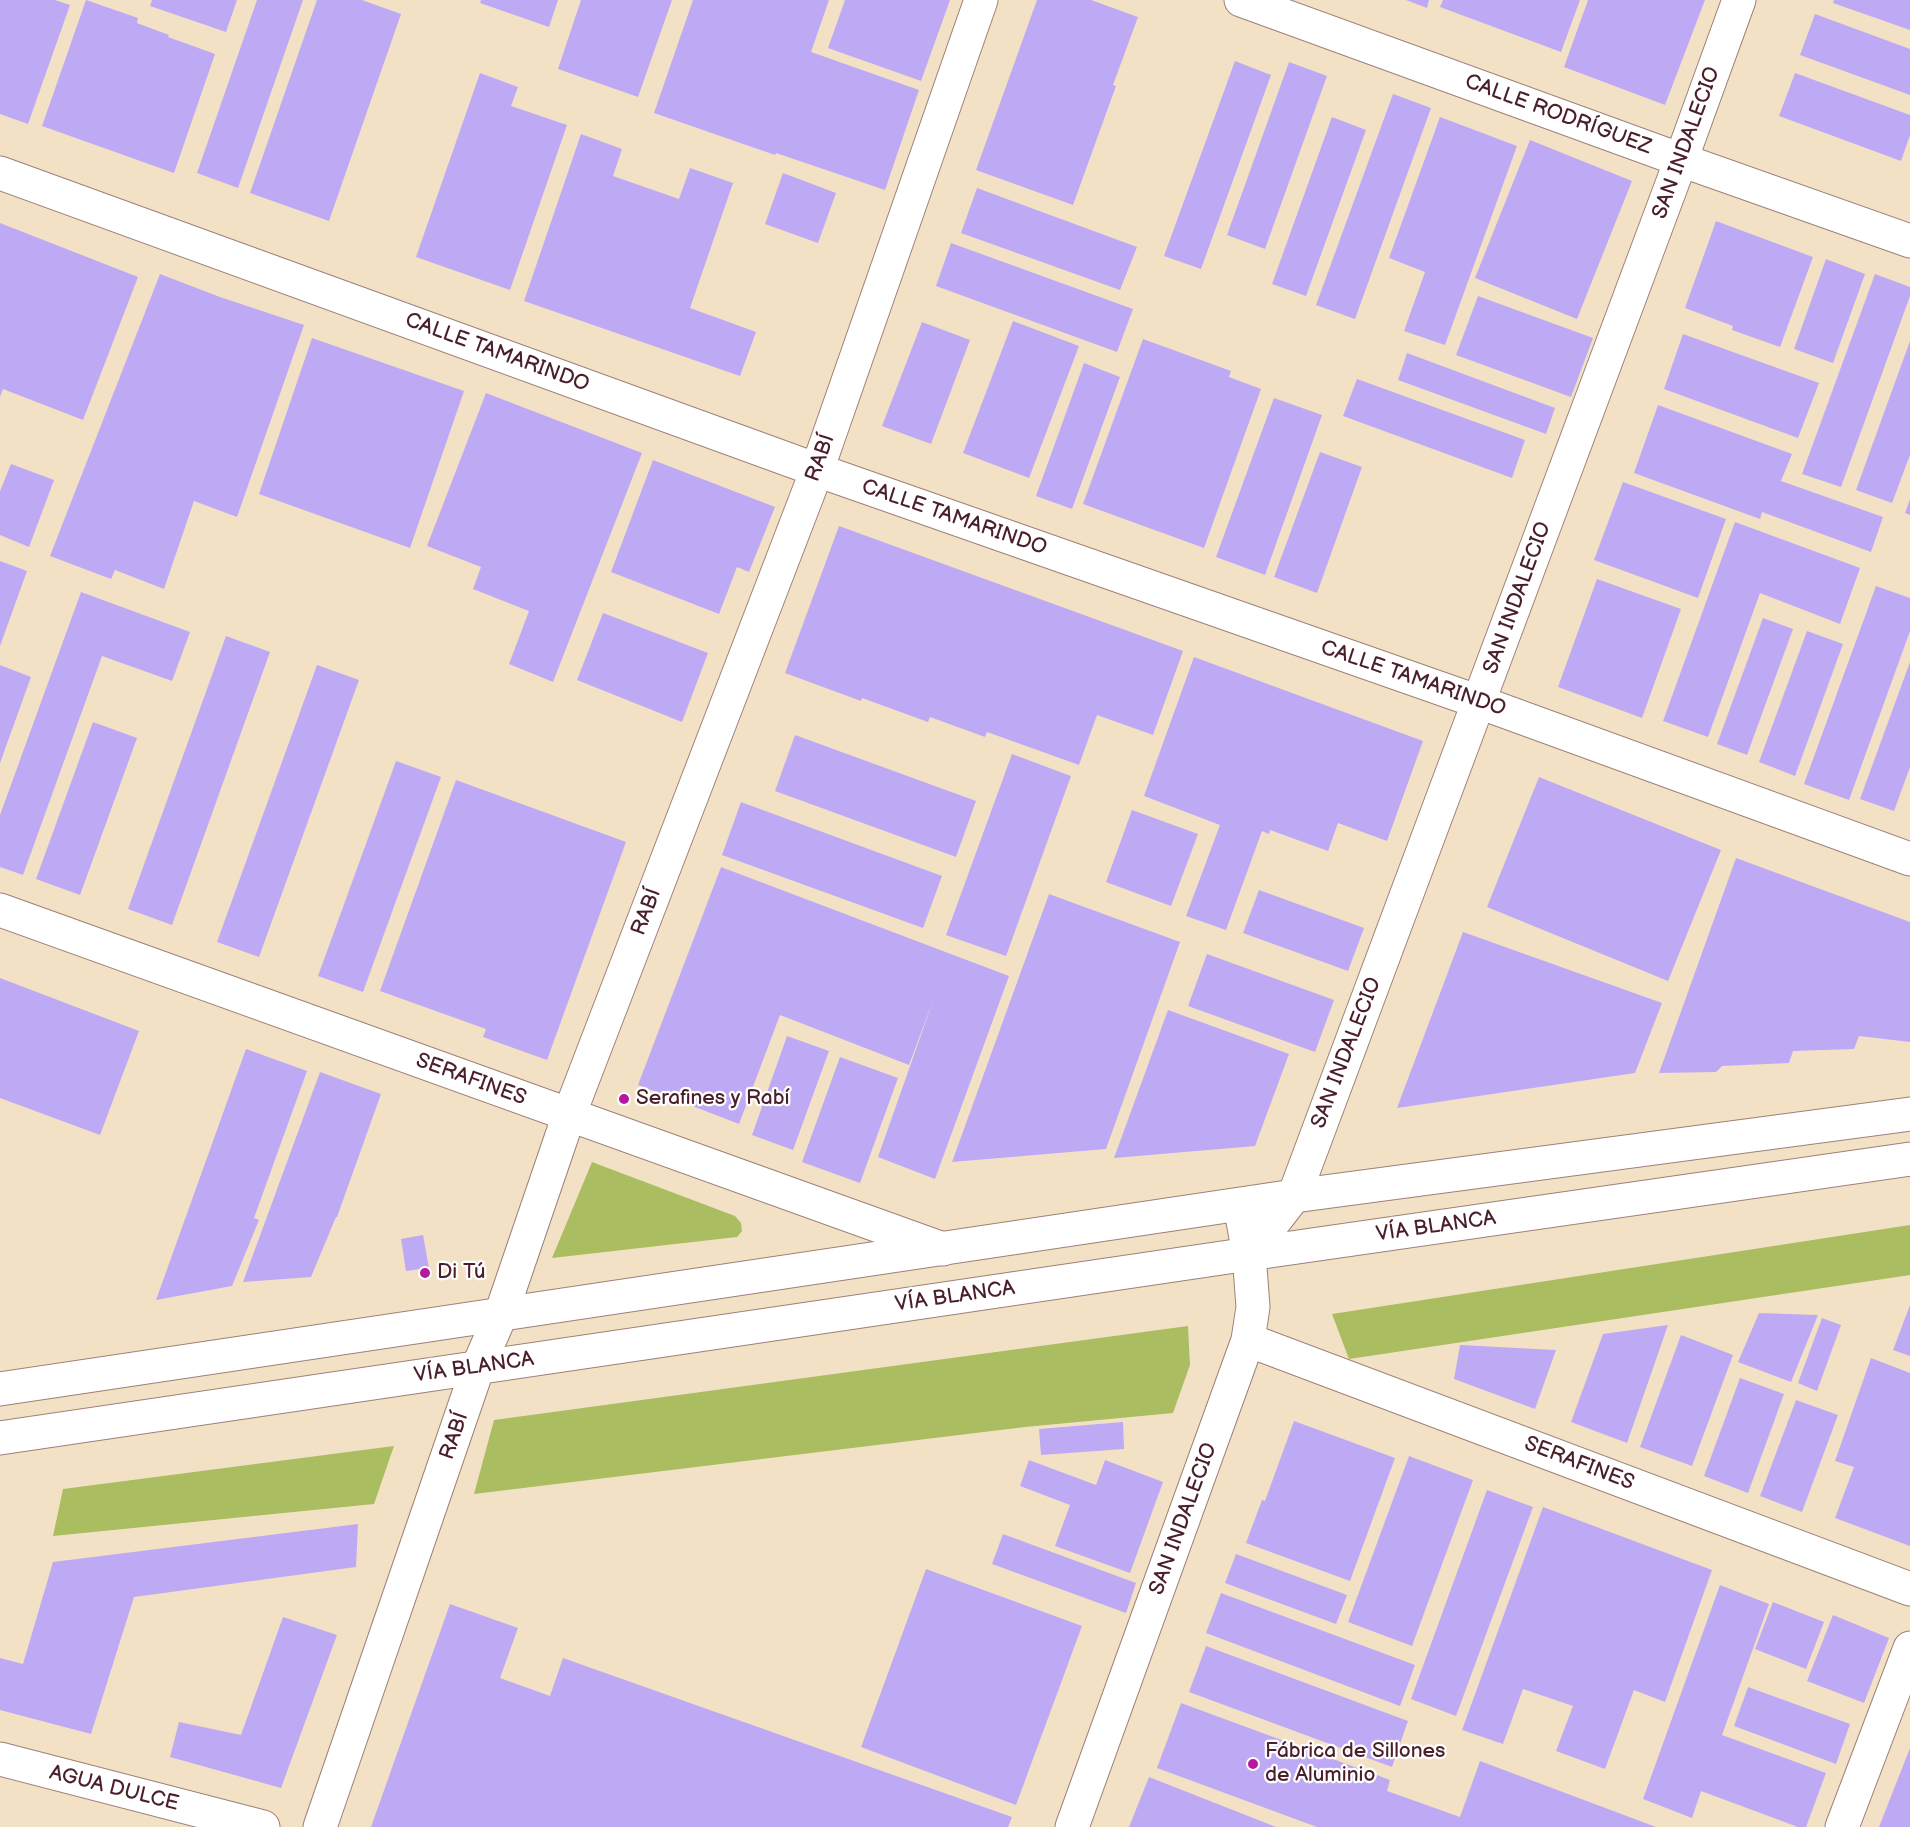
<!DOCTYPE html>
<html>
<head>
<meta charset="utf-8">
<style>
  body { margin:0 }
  canvas { display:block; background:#f3e1c5 }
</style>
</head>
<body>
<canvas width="1910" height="1827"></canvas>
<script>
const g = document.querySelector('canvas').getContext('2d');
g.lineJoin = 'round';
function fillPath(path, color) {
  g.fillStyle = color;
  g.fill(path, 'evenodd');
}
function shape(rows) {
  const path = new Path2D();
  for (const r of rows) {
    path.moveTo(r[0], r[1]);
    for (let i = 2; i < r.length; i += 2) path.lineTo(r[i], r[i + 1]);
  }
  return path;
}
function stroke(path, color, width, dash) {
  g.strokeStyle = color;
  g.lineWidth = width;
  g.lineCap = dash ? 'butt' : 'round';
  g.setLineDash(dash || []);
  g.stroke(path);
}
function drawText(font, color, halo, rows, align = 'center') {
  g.font = font + ' "Balsamiq Sans",sans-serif';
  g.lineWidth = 4.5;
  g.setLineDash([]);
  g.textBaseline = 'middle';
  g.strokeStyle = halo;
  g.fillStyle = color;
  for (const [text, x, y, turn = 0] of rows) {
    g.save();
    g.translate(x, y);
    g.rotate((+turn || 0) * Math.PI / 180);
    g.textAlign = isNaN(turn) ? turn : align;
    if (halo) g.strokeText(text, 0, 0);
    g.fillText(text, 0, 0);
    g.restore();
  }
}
const green = shape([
  [592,1162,735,1216,741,1223,742,1231,737,1237,552,1258],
  [1910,1225,1910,1275,1349,1359,1332,1314],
  [1188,1326,1190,1365,1173,1413,1025,1427,474,1494,494,1420],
  [394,1446,374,1504,53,1536,63,1489]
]);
const building = shape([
  [0,0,55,0,70,5,28,124,0,114],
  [86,0,138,18,137,23,169,35,168,37,215,54,174,173,42,126],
  [152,0,237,0,226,32,150,6],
  [257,0,303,0,238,188,197,173],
  [317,0,362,0,401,14,329,221,250,193],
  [481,0,558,0,549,27,480,3],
  [581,0,672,0,638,97,558,69],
  [693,0,829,0,811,52,919,90,885,190,776,153,775,155,654,113],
  [845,0,950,0,921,81,828,48],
  [1037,0,1091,0,1138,17,1113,85,1116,86,1073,205,976,170],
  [1406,0,1429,0,1427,8],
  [1443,0,1580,0,1561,52,1440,7],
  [1588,0,1705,0,1665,105,1564,67],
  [1834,0,1910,0,1910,30,1833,3],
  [1815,14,1910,49,1910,95,1800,55],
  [1235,61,1271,75,1201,269,1164,256],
  [1289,62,1327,76,1265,249,1227,235],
  [480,73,518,87,511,106,567,125,510,290,416,257],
  [1795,73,1910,115,1910,135,1901,161,1779,116],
  [1393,94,1431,108,1355,319,1316,305],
  [1332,117,1366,130,1306,296,1272,284],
  [1440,117,1517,146,1445,345,1404,331,1425,272,1389,258],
  [581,134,622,149,613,176,679,199,690,168,733,183,690,308,756,332,740,376,524,301],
  [1530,140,1632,181,1577,319,1475,278],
  [783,173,836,193,818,243,765,224],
  [977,188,1137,247,1120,290,961,233],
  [1716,221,1813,257,1780,347,1732,330,1733,326,1685,308],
  [0,223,138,277,83,420,3,389,0,397],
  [951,243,1133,309,1117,352,936,286],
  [1826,259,1865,274,1833,363,1794,349],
  [160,274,220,297,304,325,237,517,194,501,164,589,115,570,111,579,50,556],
  [1875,274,1910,287,1910,296,1841,487,1802,474],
  [1478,296,1593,338,1571,397,1456,355],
  [1013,321,1079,346,1029,478,963,453],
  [922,322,970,340,931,444,882,426],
  [1683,334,1819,383,1798,438,1664,389],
  [312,338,464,391,410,548,259,494],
  [1143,339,1231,371,1229,377,1261,389,1204,548,1083,504],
  [1910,341,1910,455,1892,503,1856,490],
  [1407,353,1555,408,1546,434,1398,380],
  [1084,363,1120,377,1072,509,1036,496],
  [1357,379,1525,440,1512,478,1343,416],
  [486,393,642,453,553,682,509,664,529,611,473,589,481,567,427,546],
  [1274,398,1322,415,1265,575,1216,557],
  [1658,405,1792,454,1781,481,1883,517,1871,552,1762,512,1760,519,1634,473],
  [1320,452,1362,467,1317,593,1274,577],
  [653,460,775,507,749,572,737,567,719,614,611,572],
  [11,464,54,480,29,547,0,535,0,491],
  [1623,482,1726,519,1698,598,1594,560],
  [1910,499,1910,515,1905,513],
  [1735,522,1860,568,1840,624,1760,593,1708,737,1663,721],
  [839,526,1183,651,1153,735,1097,715,1079,765,987,732,985,737,930,717,928,722,862,698,861,701,785,673],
  [0,561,27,571,0,646],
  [1597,579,1681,609,1642,718,1558,687],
  [1876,586,1910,598,1910,631,1849,800,1804,784],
  [81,592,190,632,172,681,102,656,23,875,0,867,0,815],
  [603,613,708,653,682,722,577,680],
  [1763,618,1793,629,1747,755,1717,744],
  [1807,631,1843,644,1795,776,1759,762],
  [226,636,270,652,172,925,128,909],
  [1194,657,1423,741,1387,841,1338,823,1328,851,1270,830,1269,834,1262,831,1226,930,1186,916,1220,825,1144,796],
  [1910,662,1910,767,1894,811,1860,799],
  [0,665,31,677,0,763],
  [317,665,359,680,259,957,217,942],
  [93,722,137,738,80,895,36,879],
  [795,735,976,801,956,857,775,791],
  [1012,754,1071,776,1006,956,946,935],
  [396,761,441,777,363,992,318,976],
  [1539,777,1721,850,1668,981,1487,907],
  [456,780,626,842,547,1060,483,1037,486,1029,380,991],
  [741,802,942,876,923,928,722,855],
  [1132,810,1198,834,1171,906,1106,882],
  [1736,858,1910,922,1910,1042,1859,1036,1854,1049,1793,1051,1789,1063,1722,1066,1716,1072,1659,1073],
  [721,867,1009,976,935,1179,878,1157,934,998,909,1065,780,1015,739,1124,638,1085],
  [1259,890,1364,928,1348,971,1243,933],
  [1049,894,1180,942,1106,1149,952,1162],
  [1463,932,1662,1003,1635,1073,1397,1108],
  [1207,954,1334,1000,1315,1052,1188,1006],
  [0,978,139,1031,100,1135,0,1098],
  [1168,1010,1289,1054,1255,1146,1114,1158],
  [787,1036,829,1051,793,1150,752,1135],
  [246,1049,307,1071,254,1218,259,1220,232,1286,156,1300],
  [840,1057,898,1078,860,1183,802,1162],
  [320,1072,381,1094,337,1217,336,1217,311,1277,243,1282],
  [423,1235,429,1268,406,1271,401,1239],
  [1910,1305,1910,1356,1893,1350],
  [1759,1313,1818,1315,1791,1382,1738,1362],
  [1822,1318,1841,1325,1817,1391,1798,1383],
  [1668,1325,1627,1443,1571,1422,1603,1334],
  [1681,1335,1733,1355,1692,1466,1640,1447],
  [1460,1345,1556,1350,1535,1409,1454,1379],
  [1871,1358,1910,1373,1910,1546,1835,1518,1854,1467,1835,1461],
  [1740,1378,1784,1394,1748,1493,1704,1476],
  [1796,1400,1838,1415,1802,1512,1760,1496],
  [1294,1421,1395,1458,1350,1581,1246,1543,1262,1500,1265,1501],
  [1123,1422,1124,1449,1041,1455,1039,1429],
  [1409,1456,1473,1480,1412,1646,1348,1622],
  [1029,1460,1096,1485,1105,1460,1163,1482,1130,1573,1055,1546,1070,1505,1020,1486],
  [1487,1490,1533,1507,1456,1716,1411,1699],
  [1543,1507,1712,1570,1665,1702,1634,1690,1605,1769,1556,1751,1573,1706,1523,1689,1503,1744,1462,1730],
  [358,1524,356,1567,134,1597,91,1734,0,1710,0,1658,23,1664,53,1562],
  [1003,1534,1136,1583,1126,1613,992,1564],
  [1236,1554,1347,1595,1336,1624,1225,1583],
  [926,1569,1082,1626,1016,1805,861,1747],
  [1720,1585,1769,1604,1722,1735,1826,1773,1806,1827,1798,1827,1701,1791,1692,1818,1643,1799],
  [1221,1593,1415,1665,1400,1706,1206,1633],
  [1773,1602,1824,1622,1806,1669,1755,1649],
  [450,1604,518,1628,500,1678,550,1696,563,1658,1012,1817,1008,1827,371,1827],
  [1833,1615,1889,1638,1864,1703,1807,1681],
  [283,1617,337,1635,281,1788,170,1757,179,1722,241,1735],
  [1206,1646,1408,1721,1392,1767,1189,1692],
  [1748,1687,1850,1724,1836,1764,1734,1726],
  [1181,1703,1390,1780,1387,1791,1460,1817,1480,1761,1656,1827,1317,1827,1157,1768],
  [1910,1748,1910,1827,1879,1827],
  [1149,1777,1276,1827,1129,1827]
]);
const minor = shape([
  [1241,0,1681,160,1910,241],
  [0,173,817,470,1479,702,1910,859],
  [1249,1254,1294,1196,1681,160,1739,0],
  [1248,1340,1910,1589],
  [0,1759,263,1827],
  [320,1827,478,1367,501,1314,569,1115,817,470,981,0],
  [1072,1827,1248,1340,1253,1307,1249,1254,1240,1205],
  [1842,1827,1910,1648]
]);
const tertiary = shape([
  [0,910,943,1249]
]);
const primary = shape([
  [0,1389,1294,1196,1910,1114],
  [0,1438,1249,1254,1910,1159]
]);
const markers = [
  [624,1099,6,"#b5179e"],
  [425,1273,6,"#b5179e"],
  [1253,1764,6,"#b5179e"]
];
const streetNames = [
  ["CALLE RODRÍGUEZ",1558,115,20],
  ["SAN INDALECIO",1687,143,-70],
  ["CALLE TAMARINDO",497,353,20],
  ["RABÍ",821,458,-70],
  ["CALLE TAMARINDO",954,518,19],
  ["SAN INDALECIO",1518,598,-70],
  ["CALLE TAMARINDO",1413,679,19],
  ["RABÍ",647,912,-69],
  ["SAN INDALECIO",1347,1053,-69],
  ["SERAFINES",471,1080,20],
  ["VÍA BLANCA",1436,1227,-8],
  ["VÍA BLANCA",955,1297,-8],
  ["VÍA BLANCA",474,1368,-8],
  ["RABÍ",455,1436,-71],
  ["SERAFINES",1579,1464,21],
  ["SAN INDALECIO",1184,1519,-70],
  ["AGUA DULCE",114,1789,14]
];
const poiNames = [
  ["Serafines y Rabí",636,1099],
  ["Di Tú",437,1273],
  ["Fábrica de Sillones",1265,1752],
  ["de Aluminio",1265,1776]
];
fillPath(green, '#abbd61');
fillPath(building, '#beaaf4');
stroke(minor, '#9e8078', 35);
stroke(tertiary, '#9e8078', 35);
stroke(primary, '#9e8078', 35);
stroke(minor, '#fff', 33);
stroke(tertiary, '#fff', 33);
stroke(primary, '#fff', 33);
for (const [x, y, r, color] of markers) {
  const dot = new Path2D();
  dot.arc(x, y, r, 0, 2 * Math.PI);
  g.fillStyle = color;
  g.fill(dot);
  stroke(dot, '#fff', 2);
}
drawText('21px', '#4a1f2b', '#fff', streetNames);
drawText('21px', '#4a1f2b', '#fff', poiNames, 'left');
</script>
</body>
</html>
